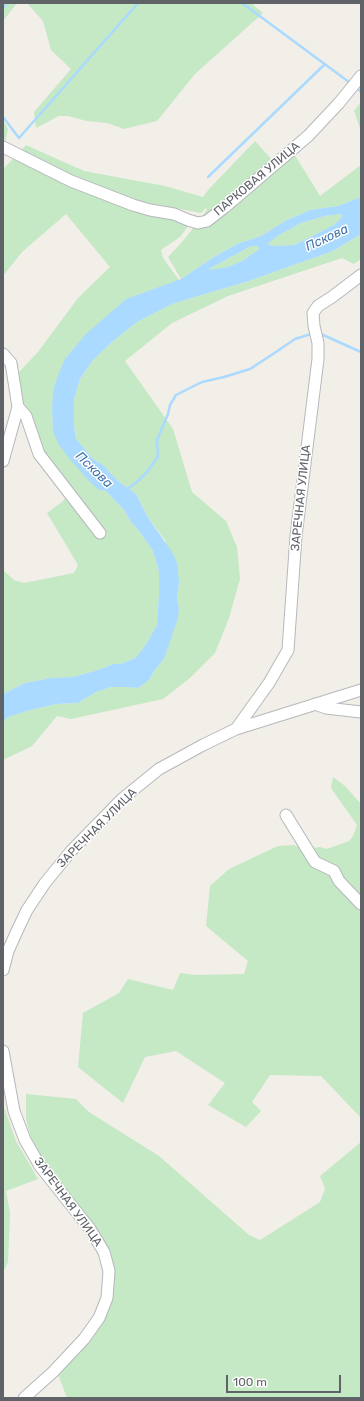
<!DOCTYPE html>
<html>
<head>
<meta charset="utf-8">
<style>
  body { margin:0 }
  #map { position:relative; width:364px; height:1401px; overflow:hidden; background:#f1efe8; font-family:Rubik,sans-serif }
  canvas { display:block }
  .frame { position:absolute; inset:0; border:4px solid #5f6368; pointer-events:none }
  .scale { position:absolute; left:226px; top:1375px; width:115px; height:18px; box-sizing:border-box; border:2px solid #5f6368; border-top:0; padding-left:5px; font-size:12px; line-height:14px; white-space:nowrap; color:#5f6368; -webkit-text-stroke:3px #fff; paint-order:stroke }
</style>
</head>
<body>
<div id="map">
<canvas width="364" height="1401"></canvas>
<div class="frame"></div>
<div class="scale">100 m</div>
</div>
<script>
const g = document.querySelector('canvas').getContext('2d');
g.lineJoin = 'round';
function fillPath(path, color) {
  g.fillStyle = color;
  g.fill(path, 'evenodd');
}
function shape(rows) {
  const path = new Path2D();
  for (const r of rows) {
    path.moveTo(r[0], r[1]);
    for (let i = 2; i < r.length; i += 2) path.lineTo(r[i], r[i + 1]);
  }
  return path;
}
function stroke(path, color, width, dash) {
  g.strokeStyle = color;
  g.lineWidth = width;
  g.lineCap = dash ? 'butt' : 'round';
  g.setLineDash(dash || []);
  g.stroke(path);
}
function drawText(font, color, halo, rows, align = 'center') {
  g.font = font + ' Rubik,sans-serif';
  g.lineWidth = 3;
  g.setLineDash([]);
  g.textBaseline = 'middle';
  g.strokeStyle = halo;
  g.fillStyle = color;
  for (const [text, x, y, turn = 0] of rows) {
    g.save();
    g.translate(x, y);
    g.rotate((+turn || 0) * Math.PI / 180);
    g.textAlign = isNaN(turn) ? turn : align;
    if (halo) g.strokeText(text, 0, 0);
    g.fillText(text, 0, 0);
    g.restore();
  }
}
const green = shape([
  [3,3,17,3,3,21],
  [27,3,251,3,263,13,195,74,157,121,124,129,107,123,87,121,68,116,59,116,36,128,34,112,71,69,51,50,43,21],
  [361,102,361,131,354,111],
  [3,120,8,129,5,143,3,142],
  [255,141,275,163,291,149,320,196,361,165,361,197,338,206,310,210,285,221,261,236,237,244,214,257,181,279,168,257,183,241,207,210,206,208,201,213,132,200,70,176,19,153,26,145,84,171,165,186,203,197,209,189],
  [15,157,178,218,189,225,180,237,161,250,163,258,179,280,126,299,53,392,52,408,53,432,99,490,106,491,124,510,131,522,140,532,153,551,159,572,159,593,157,625,145,646,135,658,121,664,113,664,98,670,73,677,51,678,25,683,3,694,3,570,14,580,24,583,74,573,78,565,47,513,62,502,71,492,42,452,33,418,22,402,19,372,38,352,78,298,110,267,66,214,22,252,3,276,3,169],
  [341,214,342,217,334,225,294,245,275,246,269,245,267,243,279,235,301,223,325,216],
  [361,234,361,259,354,264,342,258,228,296,172,323,125,361,173,429,192,492,226,521,237,547,240,579,229,618,215,653,190,678,163,699,71,719,57,716,32,746,3,760,3,722,8,717,27,711,56,704,78,703,96,692,111,687,125,687,138,688,149,680,154,671,164,659,179,609,177,598,179,583,165,540,147,516,136,494,118,481,103,465,94,460,76,439,74,425,74,399,80,379,93,360,112,342,137,322,172,304,208,293,246,282,333,251],
  [251,246,258,246,259,249,244,260,228,267,209,271,209,269],
  [333,777,345,786,361,804,361,1118,321,1076,270,1075,252,1102,261,1111,246,1127,208,1105,225,1083,176,1051,145,1057,123,1103,78,1067,83,1013,119,993,128,979,173,990,180,973,195,975,244,974,248,961,206,926,210,886,229,869,278,846,294,845,304,849,320,847,327,849,349,841,353,836,357,825,331,788],
  [26,1094,76,1099,89,1112,159,1156,249,1235,260,1240,320,1202,325,1189,320,1176,361,1142,361,1398,67,1398,58,1374,93,1338,112,1302,114,1276,109,1249,73,1198,45,1165,30,1135,26,1119],
  [3,1104,16,1141,38,1179,6,1191,10,1213,8,1262,3,1272]
]);
const water = shape([
  [361,197,361,234,333,251,246,282,208,293,172,304,137,322,112,342,93,360,80,379,74,399,74,425,76,439,94,460,103,465,118,481,136,494,147,516,172,552,177,563,179,583,177,598,179,609,177,621,164,659,154,671,149,680,138,688,125,687,111,687,96,692,78,703,56,704,27,711,8,717,3,722,3,694,25,683,51,678,73,677,98,670,113,664,121,664,135,658,145,646,157,625,159,593,159,572,153,551,140,532,131,522,124,510,106,491,99,490,89,481,68,457,59,445,53,432,52,408,53,392,57,378,65,359,86,334,126,299,181,279,214,257,237,244,261,236,285,221,310,210,338,206],
  [341,214,342,217,334,225,294,245,275,246,269,245,267,244,279,235,301,223,325,216],
  [251,246,258,246,259,249,244,260,228,267,209,270,209,269]
]);
const stream = shape([
  [242,3,349,82],
  [3,8,7,3],
  [359,90,361,92],
  [3,117,19,138,138,3],
  [208,177,325,64],
  [321,334,361,352],
  [126,490,137,482,148,471,158,456,157,440,168,414,170,405,176,395,202,382,224,377,250,369,273,354,295,339,311,334]
]);
const minor = shape([
  [3,147,71,181,133,205,150,210,174,214,188,220,198,223,207,221,225,207,308,136,339,103,361,76],
  [3,354,11,363,18,407,3,461],
  [18,407,26,416,39,454,100,533],
  [315,704,326,708,361,712],
  [236,729,269,683,288,650,296,536,318,359,318,343,314,326,313,313,318,306,332,297,361,275],
  [286,815,315,862,334,871,339,881,361,904],
  [3,970,8,951,17,931,27,910,45,883,72,850,122,799,159,769,203,745,236,729,361,690],
  [3,1051,14,1111,25,1140,40,1166,90,1229,104,1252,109,1271,107,1298,99,1318,84,1339,53,1372,24,1398]
]);
const streetNames = [
  ["ПАРКОВАЯ УЛИЦА",257,179,-40],
  ["ЗАРЕЧНАЯ УЛИЦА",301,498,-84],
  ["ЗАРЕЧНАЯ УЛИЦА",97,828,-45],
  ["ЗАРЕЧНАЯ УЛИЦА",68,1202,54]
];
const waterNames = [
  ["Пскова",327,238,-25],
  ["Пскова",94,470,44]
];
fillPath(green, '#c5e8c5');
fillPath(water, '#aadaff');
stroke(stream, '#aadaff', 2.5);
stroke(minor, '#b5b8bc', 13);
stroke(minor, '#fff', 11);
drawText('12px', '#5f6368', '#fff', streetNames);
drawText('italic 13px', '#4174aa', '#fff', waterNames);
</script>
</body>
</html>
